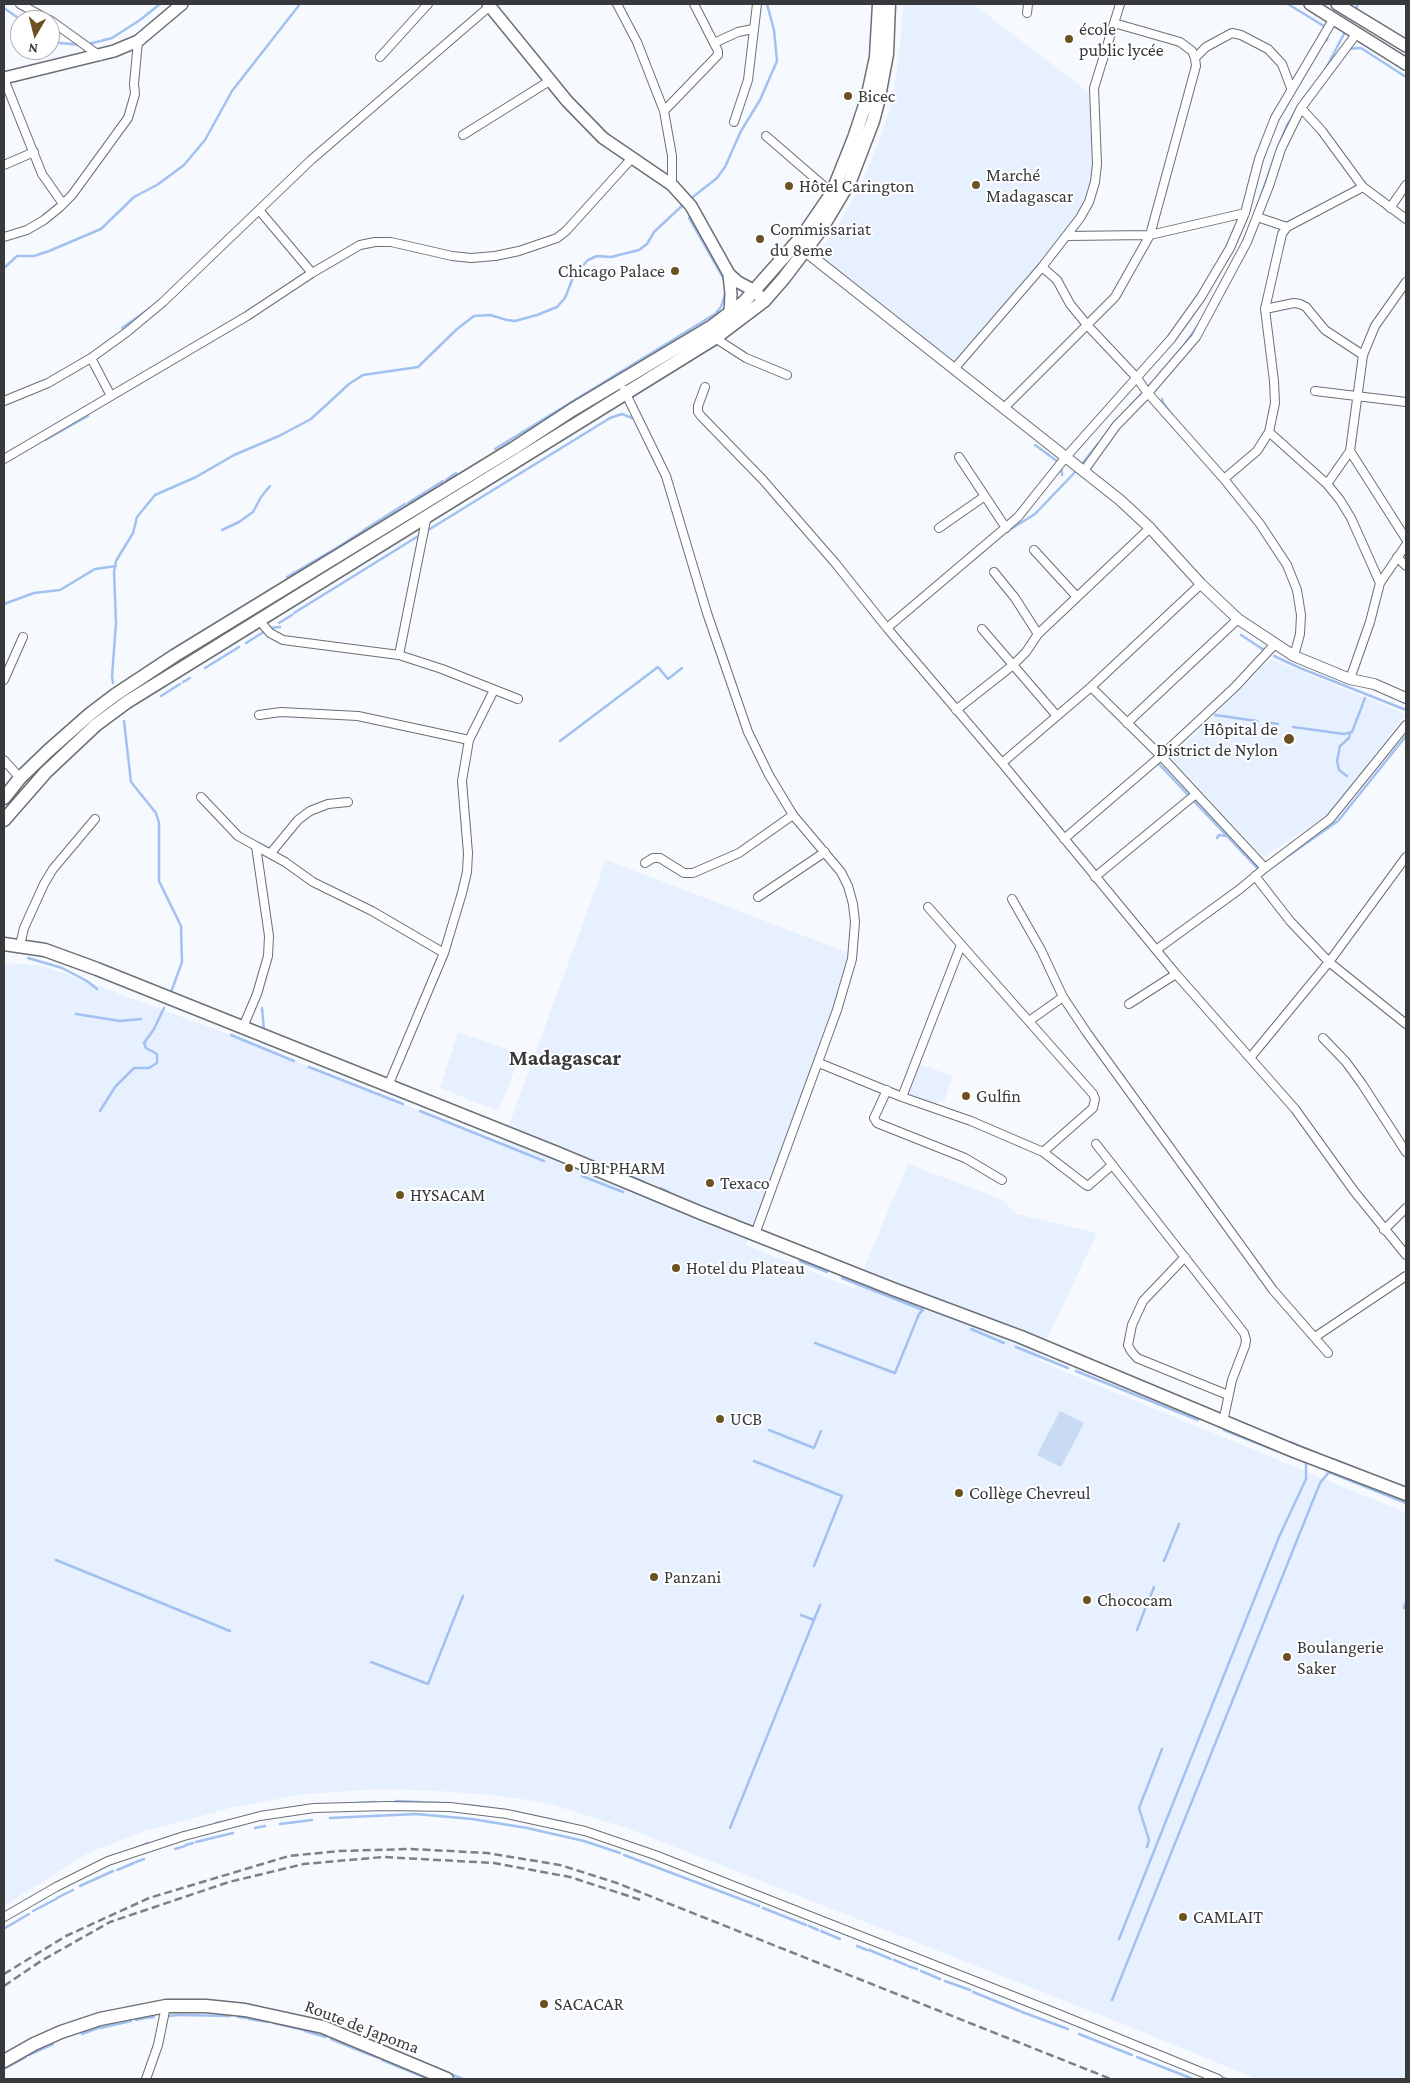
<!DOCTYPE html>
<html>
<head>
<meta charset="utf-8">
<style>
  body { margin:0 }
  #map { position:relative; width:1410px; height:2083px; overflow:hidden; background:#f6f9fe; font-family:"Crimson Pro",serif }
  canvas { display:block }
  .frame { position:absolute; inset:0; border:5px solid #37393c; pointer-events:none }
  .north { position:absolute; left:10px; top:10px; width:50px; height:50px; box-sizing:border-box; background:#fff; border:1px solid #afb0b1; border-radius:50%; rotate:188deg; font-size:14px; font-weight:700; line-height:20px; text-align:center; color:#37393c }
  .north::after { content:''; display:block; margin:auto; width:18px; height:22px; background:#6c5123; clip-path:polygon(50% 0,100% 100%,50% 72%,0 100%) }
</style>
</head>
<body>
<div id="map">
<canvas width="1410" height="2083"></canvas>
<div class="frame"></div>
<div class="north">N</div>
</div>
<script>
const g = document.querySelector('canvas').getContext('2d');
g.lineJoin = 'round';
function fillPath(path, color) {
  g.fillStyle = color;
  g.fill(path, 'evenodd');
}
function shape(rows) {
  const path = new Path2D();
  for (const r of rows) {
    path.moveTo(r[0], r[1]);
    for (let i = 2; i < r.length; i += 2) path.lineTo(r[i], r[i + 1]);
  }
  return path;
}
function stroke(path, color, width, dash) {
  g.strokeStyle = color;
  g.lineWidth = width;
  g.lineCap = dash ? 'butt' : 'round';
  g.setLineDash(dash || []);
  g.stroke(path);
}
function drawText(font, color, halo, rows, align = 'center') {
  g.font = font + ' "Crimson Pro",serif';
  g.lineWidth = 4;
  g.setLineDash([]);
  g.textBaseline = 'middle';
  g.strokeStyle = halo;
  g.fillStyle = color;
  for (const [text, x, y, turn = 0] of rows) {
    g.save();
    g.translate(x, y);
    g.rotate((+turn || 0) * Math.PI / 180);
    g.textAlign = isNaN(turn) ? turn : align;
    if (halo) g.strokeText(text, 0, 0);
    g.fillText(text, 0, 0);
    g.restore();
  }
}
const built = shape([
  [904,4,970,4,976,6,1088,92,1093,104,1094,166,1091,190,1084,206,1042,263,954,362,931,347,916,332,822,258,820,251,838,225,860,187,880,139,889,111,896,77],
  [1271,659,1406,714,1329,814,1264,857,1171,758],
  [606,860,851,954,814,1071,746,1245,855,1289,908,1164,1003,1200,1016,1214,1097,1233,1037,1360,1406,1513,1406,2079,1257,2079,1116,2021,627,1828,547,1803,502,1796,439,1791,379,1789,305,1794,234,1807,145,1831,90,1852,4,1906,4,965,14,963,44,966,228,1034,502,1144],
  [458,1032,521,1054,498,1111,440,1088],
  [918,1064,953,1076,944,1101,931,1104,906,1097]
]);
const green = shape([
  [1060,1411,1084,1423,1061,1467,1037,1455]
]);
const stream = shape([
  [1288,4,1327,28],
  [4,8,21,20],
  [1355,11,1358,4],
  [1327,33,1327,40],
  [50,42,81,45],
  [89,44,112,38,140,20,160,4],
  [1348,49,1361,48,1406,77],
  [1324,72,1346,30],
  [1278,148,1287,125,1294,115],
  [689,200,717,178,725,167,741,131,760,100,777,61,774,30,767,4],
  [1257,207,1276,153],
  [689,218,725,281],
  [1242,244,1247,233],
  [4,268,17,256,34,256,49,251,101,229,134,197,157,185,184,165,205,140,232,91,300,4],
  [122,328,149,309],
  [1185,344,1199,324],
  [1162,399,1163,403,1174,417],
  [1124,413,1144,391],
  [45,440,88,416],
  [1035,445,1061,464,1062,475],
  [495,449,715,314,721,307,726,291],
  [1081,465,1098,444],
  [446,480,456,473],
  [408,503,443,481],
  [222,530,239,522,253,512,261,497,270,486],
  [364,530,405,504],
  [425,532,610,418,622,414,632,418],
  [1003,534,1035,514,1078,469],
  [335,549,363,531],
  [973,560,986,549],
  [287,577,333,550],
  [4,604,34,593,60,590,95,569,116,566],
  [294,613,420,535],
  [279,623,292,615],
  [1241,635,1264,650],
  [246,643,270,628,280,627],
  [1274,656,1300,668,1406,710],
  [205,668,239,647],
  [183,682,190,678],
  [113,683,112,676,116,623,114,572,116,561,133,533,137,517,155,495,196,477,234,455,279,436,311,419,349,384,363,375,418,367,457,329,474,316,490,315,507,320,515,321,537,315,557,307,565,298,574,275,588,260,597,256,611,257,639,250,647,244,654,232,685,203],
  [161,696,180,684],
  [1215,715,1257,721],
  [124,721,131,782,156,813,159,823,159,881,181,926,182,962,170,995],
  [1266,722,1278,724],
  [1293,727,1344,734,1352,732,1365,698],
  [560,741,658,667,668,679,682,668],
  [1157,762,1260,871],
  [1347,776,1339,770,1337,761,1340,746,1349,738,1350,733],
  [1217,838,1219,835,1227,836],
  [1271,868,1338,821,1406,736],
  [28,958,62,968,87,981,97,989],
  [262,1008,264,1030],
  [76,1014,120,1021,141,1019],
  [231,1035,277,1054],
  [277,1054,294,1061],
  [309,1067,403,1104],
  [100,1111,115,1087,134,1068,149,1068,157,1063,157,1054,146,1048,144,1043,154,1029,164,1008],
  [420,1111,544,1161],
  [617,1171,644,1182],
  [582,1176,623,1192],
  [661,1188,669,1192],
  [800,1261,827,1272],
  [971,1329,1004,1343],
  [815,1343,895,1373,919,1314,923,1310,842,1278],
  [1016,1347,1068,1368],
  [1076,1371,1198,1420],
  [769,1430,814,1448,821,1431],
  [1224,1430,1305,1462],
  [1270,1434,1284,1440],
  [1290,1442,1317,1453],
  [1333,1459,1358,1469],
  [754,1461,842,1496,814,1566],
  [56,1560,230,1631],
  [1164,1561,1179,1524],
  [1147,1605,1154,1587],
  [1404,1608,1406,1602],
  [801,1615,814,1620],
  [1137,1630,1145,1609],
  [371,1662,428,1684,463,1596],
  [396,1801,441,1803],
  [341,1804,375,1802],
  [467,1805,506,1810],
  [516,1812,567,1823],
  [330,1818,416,1814,472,1819,527,1828,584,1841,620,1853],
  [216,1823,232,1820],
  [280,1824,312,1820],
  [255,1828,265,1826],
  [730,1828,820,1605],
  [163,1839,203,1827],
  [196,1842,233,1833],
  [186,1845,193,1843],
  [141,1846,148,1843],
  [1147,1847,1149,1840,1139,1808,1162,1749],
  [175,1849,185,1846],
  [624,1855,759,1906],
  [136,1862,144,1859],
  [117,1870,134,1863],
  [80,1886,113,1871],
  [57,1898,73,1890],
  [763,1908,806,1925],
  [33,1911,56,1899],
  [809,1926,818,1930],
  [5,1928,29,1914],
  [821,1931,840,1939],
  [1119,1939,1279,1537,1306,1479,1306,1464],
  [857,1946,867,1950],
  [869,1950,891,1959],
  [894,1960,906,1965],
  [908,1966,917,1969],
  [921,1971,940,1979],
  [945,1981,970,1990],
  [973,1992,1020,2011],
  [1112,2000,1320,1483,1329,1472,1406,1503],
  [1022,2012,1068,2029],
  [180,2015,230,2016],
  [167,2016,179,2015],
  [238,2017,247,2018],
  [146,2018,154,2017],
  [249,2019,268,2022],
  [136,2020,145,2018],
  [274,2023,304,2030],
  [100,2028,131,2021],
  [305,2031,326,2037],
  [82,2034,98,2028],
  [1079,2034,1132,2055],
  [331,2039,358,2050],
  [360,2051,379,2058],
  [29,2055,53,2044],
  [1137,2057,1193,2079],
  [382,2060,429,2079],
  [4,2069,26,2057],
  [448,2073,463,2079],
  [1219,2076,1227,2079]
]);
const minor = shape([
  [20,4,49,20],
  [617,4,637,42,664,111,672,156,672,185],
  [1027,13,1028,4],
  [50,20,100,56],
  [1357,33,1301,108,1322,131,1363,187,1406,219],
  [714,43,738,32,753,29],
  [380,57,428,4],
  [1195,58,1206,47,1232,33,1241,35,1268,49,1282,64,1291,88],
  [4,79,42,174,63,204],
  [664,111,718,55,718,51,694,4],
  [734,122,748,80,757,4],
  [463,135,551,80],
  [766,136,832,193],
  [4,165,34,152],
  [1390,208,1406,185],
  [259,210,312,273],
  [1257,217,1287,227],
  [1066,236,1150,235,1245,213],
  [4,237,27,230,44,220,60,207,72,195,128,118,135,94,134,84,138,41],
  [1042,267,1057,280,1070,304,1088,326,1137,378,1146,391,1224,479,1260,524,1287,565,1297,590,1301,615,1300,634,1294,656],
  [1406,282,1375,326,1363,355,1350,451,1406,539],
  [1265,309,1282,234,1287,227,1363,187],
  [715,338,746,358,787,375],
  [91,358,111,396],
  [954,369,1042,267,1080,218,1089,202,1095,182,1097,164,1094,88,1120,4],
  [705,387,698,406,698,412,701,416,763,480,836,564,887,628,1002,763,1176,974,1295,1109,1354,1191,1406,1255],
  [624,390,666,476,707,613,748,732,769,775,793,815,841,872,848,886,853,904,855,922,852,959,837,1010,755,1234],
  [1315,391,1406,402],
  [4,401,48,383,91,358,127,332,163,302,311,160,490,6],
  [1004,408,1115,297,1150,235,1196,66,1195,58,1192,51,1180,42,1114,23],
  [1269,432,1327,484,1340,500,1351,518,1380,583],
  [959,457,1006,528],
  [4,459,247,316,312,273,360,245,375,242,391,242,452,256,471,258,495,256,519,251,557,238,566,231,632,158],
  [1083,472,1116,426,1148,393,1196,337,1247,242,1269,186,1281,149,1301,108],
  [1224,479,1257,451,1269,432,1275,403,1274,381,1265,309,1294,303,1300,304,1306,307,1325,330,1363,355],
  [1327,484,1350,451],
  [939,528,985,496],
  [1034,550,1077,597],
  [1397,557,1406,566],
  [994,572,1015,598,1038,634],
  [259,620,270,633,283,640,399,655,442,669,518,699],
  [887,628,1018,517,1065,458,1171,339,1201,297,1230,248,1245,213,1259,159,1275,118,1334,18],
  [982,629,1057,716],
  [399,655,427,515],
  [1350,679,1370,622,1380,583,1406,545],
  [4,680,23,637],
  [1091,687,1161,756,1265,868],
  [956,710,1013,665,1026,652,1038,634,1150,528],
  [259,715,281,712,358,716,469,740],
  [1127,723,1238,619],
  [4,760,20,778],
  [1002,763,1091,687,1201,584],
  [201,797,238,836,256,846,269,936,268,956,257,994,243,1027],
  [1064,839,1161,756,1235,687,1274,645],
  [256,846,285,862,313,882,372,911,444,953],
  [270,854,298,820,310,811,328,804,348,802],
  [645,863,653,858,660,858,684,873,693,873,739,853,793,815],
  [1255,876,1290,921,1329,962,1406,1024],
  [1095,877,1196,794],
  [758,897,825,852],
  [1012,899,1041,950,1063,997,1087,1033,1273,1290,1328,1353],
  [928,907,1093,1094,1095,1099,1093,1108,1043,1152],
  [20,945,24,928,44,884,53,869,95,819],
  [1156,950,1240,889,1265,868,1330,819,1406,725],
  [1129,1004,1176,974],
  [1029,1021,1063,997],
  [1323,1038,1346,1062,1362,1084,1406,1152],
  [1250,1058,1329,962,1406,857],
  [819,1063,902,1097,971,1121,1043,1152,1086,1185,1088,1186,1112,1165],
  [388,1086,444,953,462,893,467,872,468,853,462,781,469,740,494,690],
  [887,1090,874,1118,877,1123,965,1158,1002,1180],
  [902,1097,961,945],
  [1096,1144,1244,1333,1246,1340,1245,1346,1232,1380,1223,1422],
  [1384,1230,1406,1208],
  [1185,1257,1143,1301,1132,1325,1128,1345,1131,1351,1137,1358,1228,1395],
  [1315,1337,1406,1276],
  [4,1917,56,1887,108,1861,184,1836,260,1816,314,1808,387,1806,450,1807,507,1814,585,1831,655,1855,1056,2013,1218,2079],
  [146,2079,158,2045,166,2006]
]);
const tertiary = shape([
  [805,251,1120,500,1150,528,1201,584,1238,619,1294,656,1350,679,1374,684,1406,698]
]);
const secondary = shape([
  [488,4,567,101,603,138,672,185,691,206,729,274,731,294,730,313,733,317],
  [1310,4,1406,64],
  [1337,4,1406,46],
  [4,78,114,51,138,41,182,4],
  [729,274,738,282,755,291,764,301]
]);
const primary = shape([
  [4,798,20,778,48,751,90,714,115,695,174,656,514,448,572,410,711,327,744,302,804,234,832,193,854,138,867,99,876,57,879,4],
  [4,820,46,772,96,725,127,702,715,338,764,301,784,278,822,228,850,181,873,121,878,102,887,54,889,4],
  [4,944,45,950,97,969,557,1153,701,1213,893,1289,1021,1337,1294,1451,1406,1494],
  [4,2061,34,2044,61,2032,100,2019,166,2006,206,2006,245,2010,323,2027,447,2079]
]);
const rail = shape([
  [4,1974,66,1936,149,1898,289,1856,339,1851,411,1849,487,1853,560,1865,617,1883,1111,2079],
  [4,1986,41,1961,110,1922,229,1882,304,1864,383,1857,494,1863,570,1877,644,1901]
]);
const markers = [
  [1069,39,5,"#6c5123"],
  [848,96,5,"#6c5123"],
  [976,185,5,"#6c5123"],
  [789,186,5,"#6c5123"],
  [760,239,5,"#6c5123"],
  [675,271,5,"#6c5123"],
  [1289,739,6,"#6c5123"],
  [966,1096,5,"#6c5123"],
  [569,1168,5,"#6c5123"],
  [710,1183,5,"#6c5123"],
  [400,1195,5,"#6c5123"],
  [676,1268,5,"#6c5123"],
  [720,1419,5,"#6c5123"],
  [959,1493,5,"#6c5123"],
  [654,1577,5,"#6c5123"],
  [1087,1600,5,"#6c5123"],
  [1287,1657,5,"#6c5123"],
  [1183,1917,5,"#6c5123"],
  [544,2004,5,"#6c5123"]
];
const poiNames = [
  ["école",1079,29],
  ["public lycée",1079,50],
  ["Bicec",858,96],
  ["Marché",986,175],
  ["Madagascar",986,196],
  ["Hôtel Carington",799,186],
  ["Commissariat",770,229],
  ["du 8eme",770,250],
  ["Chicago Palace",665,271,"right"],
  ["Hôpital de",1278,729,"right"],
  ["District de Nylon",1278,750,"right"],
  ["Gulfin",976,1096],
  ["UBI PHARM",579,1168],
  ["Texaco",720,1183],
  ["HYSACAM",410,1195],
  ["Hotel du Plateau",686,1268],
  ["UCB",730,1419],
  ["Collège Chevreul",969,1493],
  ["Panzani",664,1577],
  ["Chococam",1097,1600],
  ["Boulangerie",1297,1647],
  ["Saker",1297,1668],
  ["CAMLAIT",1193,1917],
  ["SACACAR",554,2004]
];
const streetNames = [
  ["Route de Japoma",362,2027,21]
];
const districtNames = [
  ["Madagascar",565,1058]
];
fillPath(built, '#e7f0ff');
fillPath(green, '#c9daf4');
stroke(stream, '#a2c1f1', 2.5);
stroke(minor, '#6b6f76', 10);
stroke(tertiary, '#6b6f76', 12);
stroke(secondary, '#6b6f76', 14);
stroke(primary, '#6b6f76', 15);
stroke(minor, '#fff', 8);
stroke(tertiary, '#fff', 10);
stroke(secondary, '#fff', 11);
stroke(primary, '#fff', 12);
stroke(rail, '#7e8084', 2.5, [8, 4]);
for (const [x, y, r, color] of markers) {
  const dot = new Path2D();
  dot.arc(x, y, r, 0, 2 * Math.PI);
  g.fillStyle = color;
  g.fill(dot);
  stroke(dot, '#fff', 2);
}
drawText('18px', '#37393c', '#fff', poiNames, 'left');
drawText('18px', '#37393c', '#fff', streetNames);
drawText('bold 22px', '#37393c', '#fff', districtNames);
</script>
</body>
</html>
